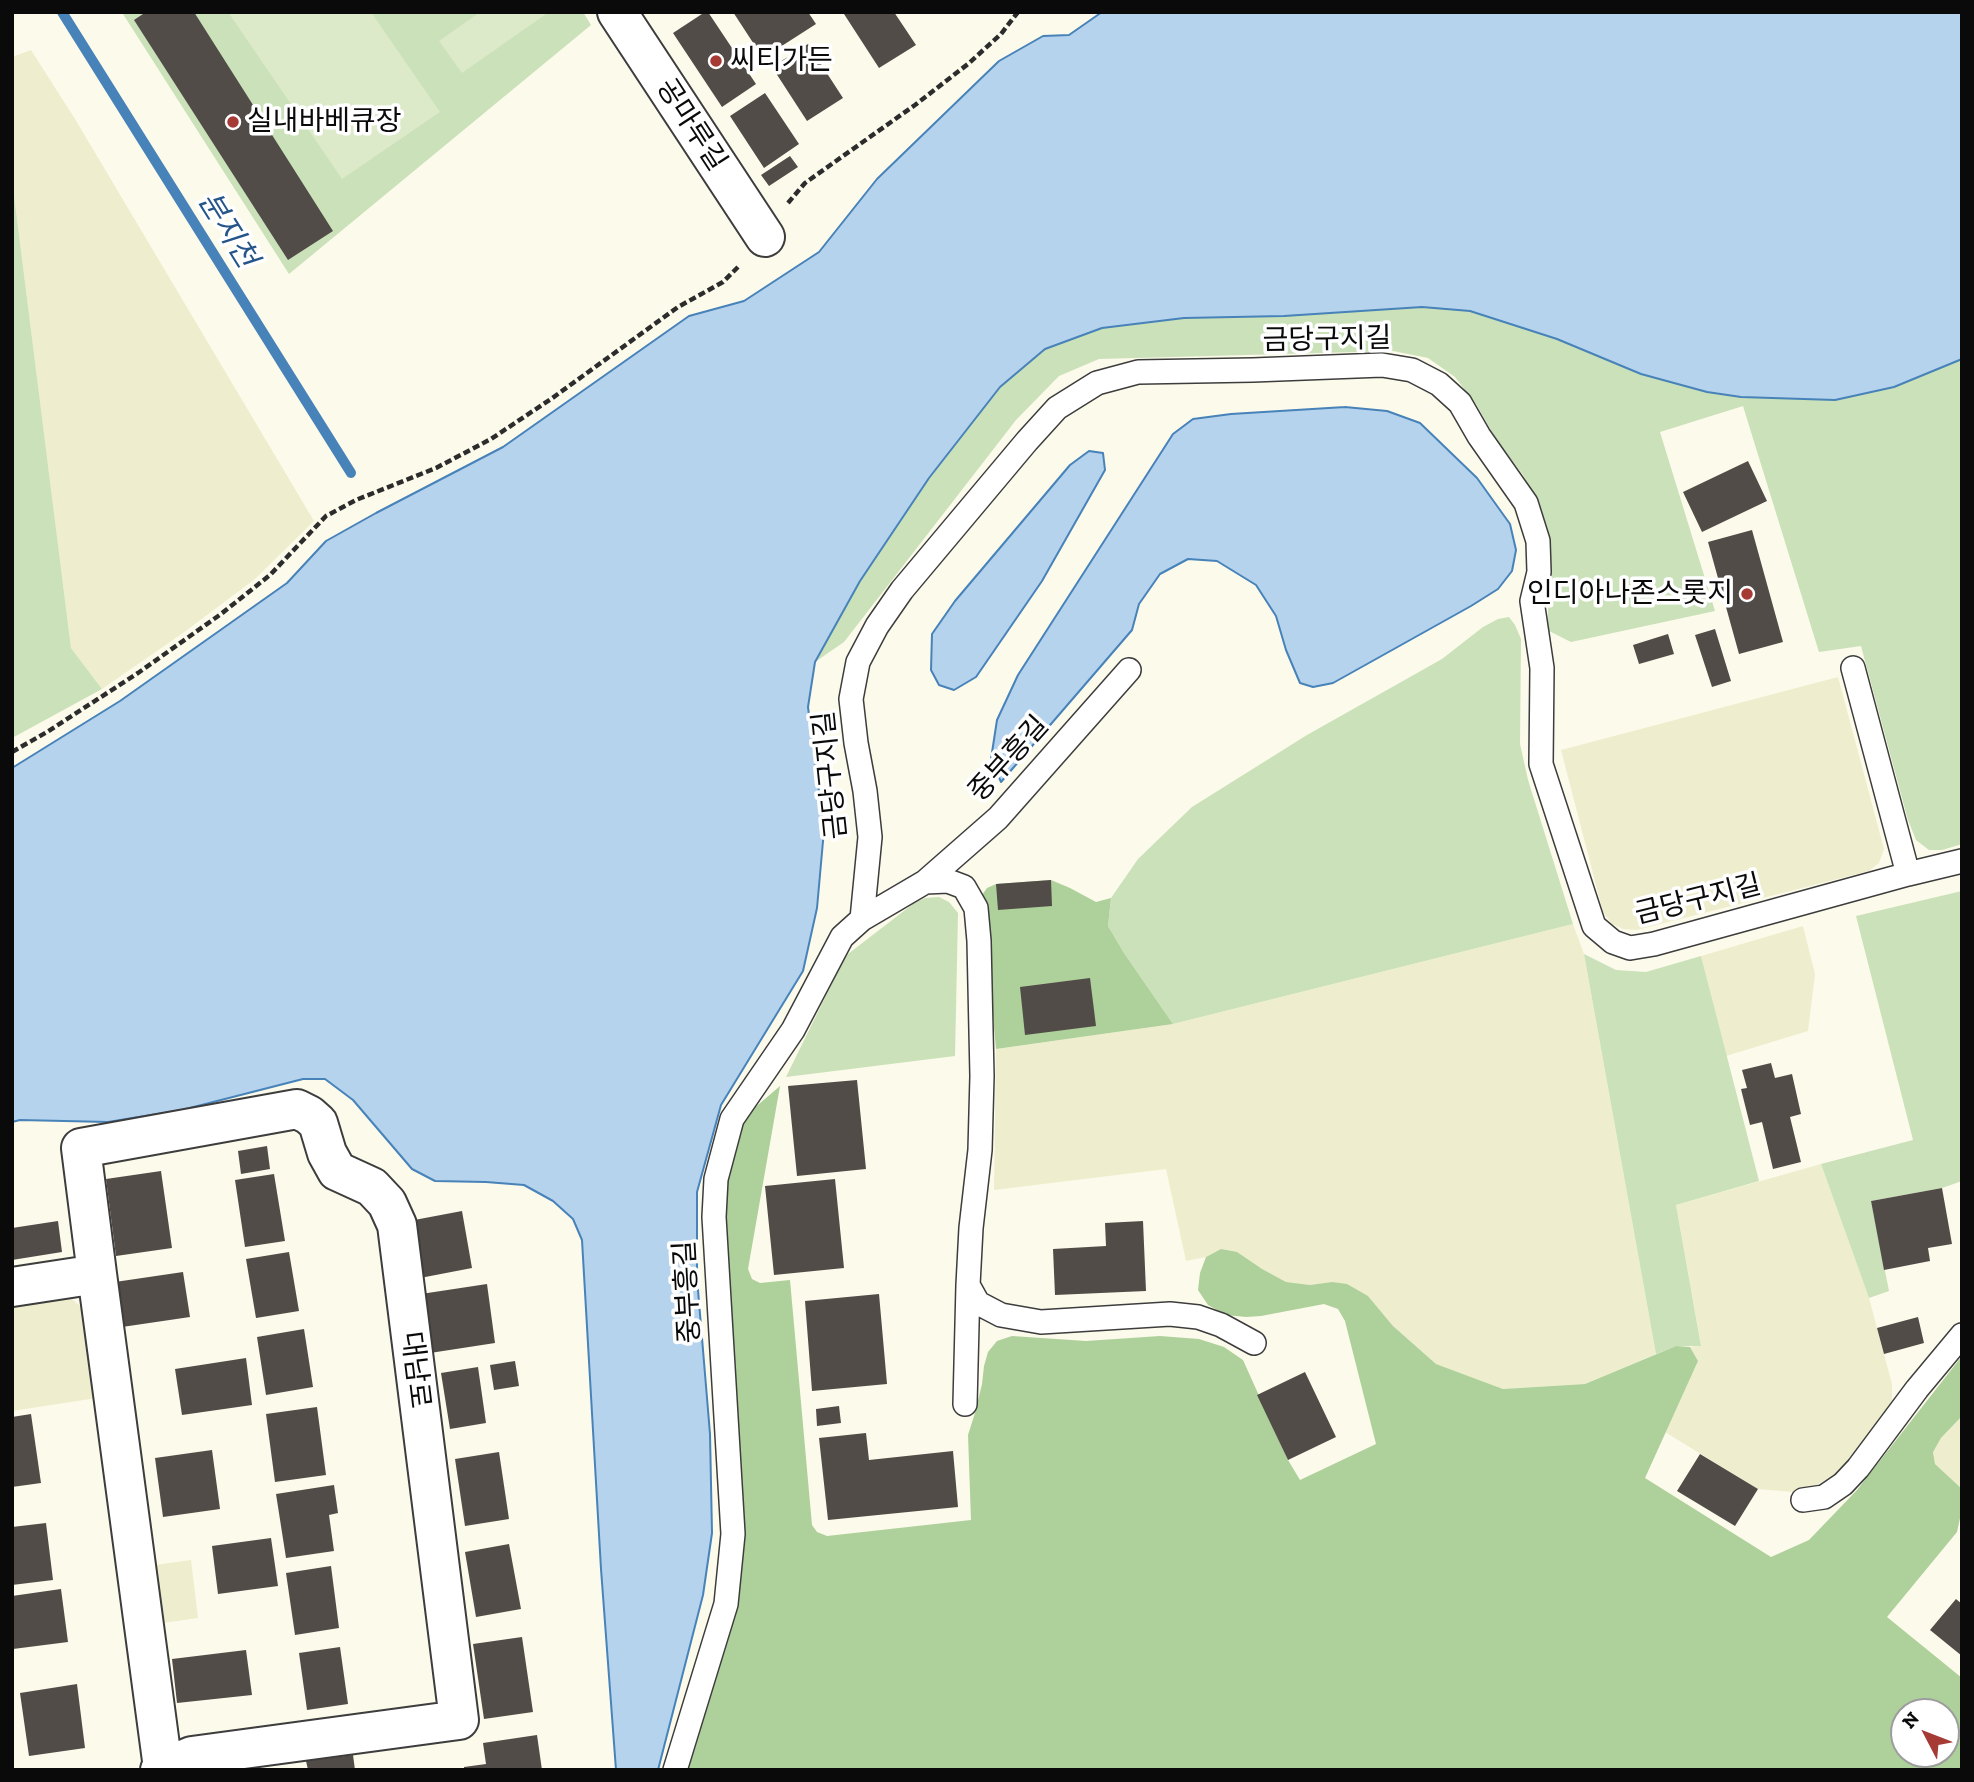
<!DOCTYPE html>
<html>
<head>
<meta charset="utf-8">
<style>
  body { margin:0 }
  #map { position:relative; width:1974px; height:1782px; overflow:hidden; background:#fcfaea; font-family:"Zilla Slab",serif }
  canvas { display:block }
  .frame { position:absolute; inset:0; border:14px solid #0a0a0a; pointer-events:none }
  .north { position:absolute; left:1890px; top:1698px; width:70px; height:70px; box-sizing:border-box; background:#fff; border:2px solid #9d9d9d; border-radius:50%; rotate:312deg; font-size:19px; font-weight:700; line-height:28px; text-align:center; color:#0a0a0a }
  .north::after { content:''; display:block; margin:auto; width:24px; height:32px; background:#a63b36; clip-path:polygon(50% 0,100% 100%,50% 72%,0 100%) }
</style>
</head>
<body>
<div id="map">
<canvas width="1974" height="1782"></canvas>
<div class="frame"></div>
<div class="north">N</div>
</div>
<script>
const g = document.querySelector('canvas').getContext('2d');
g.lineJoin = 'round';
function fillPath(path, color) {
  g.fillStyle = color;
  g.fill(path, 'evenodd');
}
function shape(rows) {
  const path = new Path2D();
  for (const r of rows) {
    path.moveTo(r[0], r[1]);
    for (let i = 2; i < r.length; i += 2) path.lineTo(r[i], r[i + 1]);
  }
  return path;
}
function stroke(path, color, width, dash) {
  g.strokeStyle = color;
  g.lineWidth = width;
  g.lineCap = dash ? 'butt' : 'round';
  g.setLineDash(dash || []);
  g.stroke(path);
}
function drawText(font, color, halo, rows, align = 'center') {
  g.font = font + ' "Zilla Slab","Noto Sans KR",serif';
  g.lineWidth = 7;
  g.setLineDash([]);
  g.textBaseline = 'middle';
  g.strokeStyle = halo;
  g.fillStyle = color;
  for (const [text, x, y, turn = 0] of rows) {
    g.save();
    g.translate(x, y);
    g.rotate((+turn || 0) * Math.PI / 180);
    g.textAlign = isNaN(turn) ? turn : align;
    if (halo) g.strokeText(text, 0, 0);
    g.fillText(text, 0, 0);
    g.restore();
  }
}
const farmland = shape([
  [31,50,75,119,314,521,255,579,183,633,102,689,71,648,12,179,12,57],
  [1838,677,1884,849,1879,863,1869,871,1637,930,1623,929,1612,924,1603,912,1561,750],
  [1573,924,1584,954,1656,1354,1585,1384,1503,1389,1436,1364,1393,1326,1368,1296,1332,1282,1310,1285,1286,1282,1221,1249,1206,1257,1186,1261,1166,1169,994,1190,996,1049,1173,1024],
  [1803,926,1815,974,1808,1031,1726,1056,1701,956],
  [1821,1164,1869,1298,1892,1384,1892,1400,1881,1424,1840,1471,1815,1486,1793,1492,1758,1489,1665,1432,1698,1361,1690,1347,1701,1345,1676,1205],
  [61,1295,72,1299,80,1306,85,1316,97,1398,12,1411,12,1302],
  [1962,1416,1962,1489,1935,1464,1933,1451,1941,1438],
  [191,1560,198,1618,163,1623,155,1565]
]);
const green = shape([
  [125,12,583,12,591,25,289,274,123,14],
  [12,179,71,648,102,689,12,738],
  [1422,307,1470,311,1557,339,1641,374,1707,392,1740,397,1835,400,1894,387,1962,359,1962,844,1942,850,1929,850,1916,840,1908,820,1861,646,1819,652,1743,406,1660,432,1715,611,1571,642,1547,630,1551,554,1542,512,1523,475,1496,439,1476,404,1455,377,1428,358,1393,351,1099,359,1059,376,1016,420,844,642,815,662,860,581,929,478,1000,387,1045,349,1102,328,1184,318],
  [1509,617,1515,625,1521,639,1520,744,1528,780,1573,924,1173,1024,1124,953,1108,926,1111,898,1138,859,1192,807,1307,735,1442,659,1483,627,1498,619],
  [1962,891,1962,1181,1942,1188,1871,1201,1889,1291,1869,1298,1821,1164,1913,1140,1856,916],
  [939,897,949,902,958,913,955,1056,786,1077,842,963,848,954,913,904,925,898],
  [1584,954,1616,970,1646,972,1701,956,1759,1181,1676,1205,1701,1346,1676,1346,1656,1354]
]);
const forest = shape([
  [1051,880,1070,888,1096,902,1111,898,1108,926,1124,953,1173,1024,996,1049,982,895,987,888,996,884],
  [780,1086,748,1269,752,1279,760,1283,790,1280,812,1525,817,1532,827,1536,971,1520,968,1435,975,1413,982,1384,984,1366,988,1352,997,1341,1012,1336,1086,1341,1160,1336,1199,1339,1224,1347,1243,1360,1288,1460,1300,1480,1376,1444,1345,1321,1338,1309,1324,1304,1261,1316,1246,1317,1226,1315,1208,1305,1198,1290,1200,1273,1206,1257,1221,1249,1237,1252,1262,1269,1286,1282,1310,1285,1332,1282,1347,1284,1368,1296,1393,1326,1436,1364,1503,1389,1585,1384,1676,1346,1690,1347,1698,1361,1645,1478,1771,1557,1809,1540,1857,1490,1962,1356,1962,1416,1941,1438,1933,1452,1935,1464,1962,1489,1962,1509,1957,1532,1887,1617,1962,1678,1962,1770,688,1770,737,1603,723,1180,738,1122],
  [1904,1712,1946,1712,1946,1754,1904,1754]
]);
const pitch = shape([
  [228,12,371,12,440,112,342,179],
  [480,12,549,12,462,73,439,41]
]);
const water = shape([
  [1102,12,1962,12,1962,359,1894,387,1835,400,1741,397,1707,392,1641,374,1557,339,1470,311,1422,307,1284,316,1184,318,1102,328,1045,349,1000,387,929,478,860,581,815,662,808,707,824,830,817,908,803,971,721,1105,697,1192,697,1278,710,1434,712,1533,703,1595,658,1770,616,1770,601,1569,582,1240,573,1219,553,1201,524,1185,486,1182,435,1181,412,1169,353,1100,325,1079,303,1079,182,1110,108,1122,20,1120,12,1122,12,768,120,701,287,583,326,541,376,513,503,447,689,316,744,301,819,252,877,179,999,61,1043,36,1069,35,1102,12],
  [1345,407,1387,411,1420,423,1477,478,1510,524,1516,550,1512,571,1498,589,1471,606,1333,683,1313,687,1300,683,1286,650,1276,616,1256,585,1217,561,1188,559,1160,574,1139,604,1132,630,1001,782,991,759,997,720,1018,675,1173,434,1193,419,1231,414,1345,407],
  [1089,451,1103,453,1105,470,1042,581,976,677,954,690,939,685,931,670,932,634,955,601,1070,465,1089,451]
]);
const stream = shape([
  [62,12,351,473]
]);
const building = shape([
  [146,12,194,12,333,231,288,260,134,20],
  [705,12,708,12,756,84,722,107,673,33],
  [733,12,808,12,816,24,763,58],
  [847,12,894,12,916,45,879,68,844,14],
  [808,44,843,98,807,121,772,67],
  [765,93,799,144,764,168,730,116],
  [790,156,798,167,769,186,761,175],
  [1748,461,1767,501,1702,532,1683,492],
  [1752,530,1783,642,1739,654,1708,542],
  [1715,629,1731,681,1712,687,1695,635],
  [1668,634,1674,654,1639,664,1633,645],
  [1051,880,1052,906,998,910,996,884],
  [1090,978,1096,1026,1025,1035,1020,987],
  [1771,1063,1775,1078,1792,1074,1801,1114,1790,1117,1801,1162,1773,1169,1762,1122,1750,1125,1741,1089,1747,1088,1742,1070],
  [857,1080,866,1169,797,1176,788,1086],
  [267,1146,270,1169,241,1174,238,1151],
  [161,1171,172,1248,116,1256,106,1179],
  [274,1174,285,1241,245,1247,235,1180],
  [835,1179,844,1268,774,1275,765,1186],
  [1942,1188,1952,1244,1928,1248,1930,1261,1884,1270,1871,1201],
  [462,1211,472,1268,420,1278,409,1221],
  [58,1221,62,1252,12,1260,12,1228],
  [1143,1221,1146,1291,1055,1295,1053,1249,1106,1246,1105,1223],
  [289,1252,299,1311,256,1318,246,1259],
  [183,1272,190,1317,122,1327,115,1282],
  [487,1284,495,1343,430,1353,421,1294],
  [879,1294,887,1384,812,1391,805,1301],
  [1918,1317,1924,1343,1884,1354,1877,1328],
  [304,1329,313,1387,266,1395,257,1337],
  [246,1358,252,1405,182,1415,175,1369],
  [515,1361,519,1386,494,1390,490,1365],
  [478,1367,486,1423,450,1429,441,1373],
  [1305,1372,1336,1437,1288,1460,1257,1395],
  [839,1406,841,1423,817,1426,816,1409],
  [317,1407,326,1475,275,1482,266,1414],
  [31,1414,41,1483,12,1487,12,1417],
  [866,1433,869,1460,953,1451,958,1507,828,1520,819,1438],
  [212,1450,220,1509,163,1517,155,1458],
  [499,1452,509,1519,465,1526,455,1459],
  [1700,1454,1758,1489,1735,1526,1677,1491],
  [334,1485,338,1513,329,1515,334,1551,286,1558,276,1494],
  [46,1523,53,1580,12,1585,12,1527],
  [271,1538,278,1586,218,1594,212,1546],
  [509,1544,521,1609,476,1617,465,1552],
  [331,1566,339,1628,295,1635,286,1573],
  [61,1589,68,1642,13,1649,12,1596],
  [1956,1599,1962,1604,1962,1656,1930,1630],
  [522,1637,533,1712,484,1719,473,1644],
  [340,1647,348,1704,307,1710,299,1653],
  [246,1650,252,1695,177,1703,172,1659],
  [77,1684,85,1748,29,1756,20,1693],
  [537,1735,542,1770,464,1770,464,1767,486,1764,483,1743],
  [353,1755,355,1770,308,1770,306,1761]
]);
const path = shape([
  [788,203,805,183,915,105,968,64,1001,34,1018,12],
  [12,752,47,732,138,673,221,614,270,575,326,516,356,500,436,468,491,439,551,399,678,307,723,282,740,265]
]);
const lane = shape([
  [1853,668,1908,874],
  [925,882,998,818,1129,670],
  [862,919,870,837,865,791,856,743,851,699,858,662,877,626,902,590,1027,441,1057,408,1097,383,1138,372,1253,370,1382,365,1412,370,1439,384,1460,403,1479,436,1526,503,1538,541,1539,572,1532,601,1542,668,1541,764,1594,926,1613,942,1630,948,1654,944,1908,874,1962,861],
  [965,1404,968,1285],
  [1803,1500,1824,1497,1843,1484,1858,1468,1917,1389,1962,1335],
  [675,1770,726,1604,733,1534,714,1217,716,1179,732,1119,793,1030,842,937,862,919,925,882,948,881,964,887,976,908,979,941,982,1076,980,1150,971,1228,968,1285,978,1303,1001,1315,1041,1322,1170,1314,1198,1317,1221,1325,1254,1343]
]);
const street = shape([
  [617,12,765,237],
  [12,1287,97,1274],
  [160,1770,163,1768,192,1756,459,1720,397,1225,387,1203,372,1187,337,1171,327,1153,318,1123,309,1115,297,1109,81,1148,97,1274,163,1768,163,1770]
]);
const markers = [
  [716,61,7,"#a63b36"],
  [233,122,7,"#a63b36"],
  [1747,594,7,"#a63b36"]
];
const poiNames = [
  ["씨티가든",730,61],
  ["실내바베큐장",247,122],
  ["인디아나존스롯지",1733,594,"right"]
];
const streetNames = [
  ["공마루길",691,125,57],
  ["금당구지길",1327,340,-1],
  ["중부흥길",1009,759,-48],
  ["금당구지길",831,775,-96],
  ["금당구지길",1698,900,-14],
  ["중부흥길",688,1292,-93],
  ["대남로",415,1370,83]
];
const waterNames = [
  ["분지천",227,230,58]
];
fillPath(farmland, '#eeeece');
fillPath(green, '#cae1b9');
fillPath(forest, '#aed09b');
fillPath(pitch, '#dceaca');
fillPath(water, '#b6d3ed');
stroke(water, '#4782b9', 2);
stroke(stream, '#4782b9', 10);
fillPath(building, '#514c48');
stroke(lane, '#3d3d3d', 26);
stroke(street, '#3d3d3d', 42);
stroke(path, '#2c2c2c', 4.5, [7, 3.5]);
stroke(lane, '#fff', 23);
stroke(street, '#fff', 38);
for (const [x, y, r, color] of markers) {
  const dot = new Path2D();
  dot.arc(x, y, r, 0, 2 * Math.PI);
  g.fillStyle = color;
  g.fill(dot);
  stroke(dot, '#fff', 2.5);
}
drawText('28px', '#0a0a0a', '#fff', poiNames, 'left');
drawText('28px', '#0a0a0a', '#fff', streetNames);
drawText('italic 30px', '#26558a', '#fff', waterNames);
</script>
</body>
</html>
